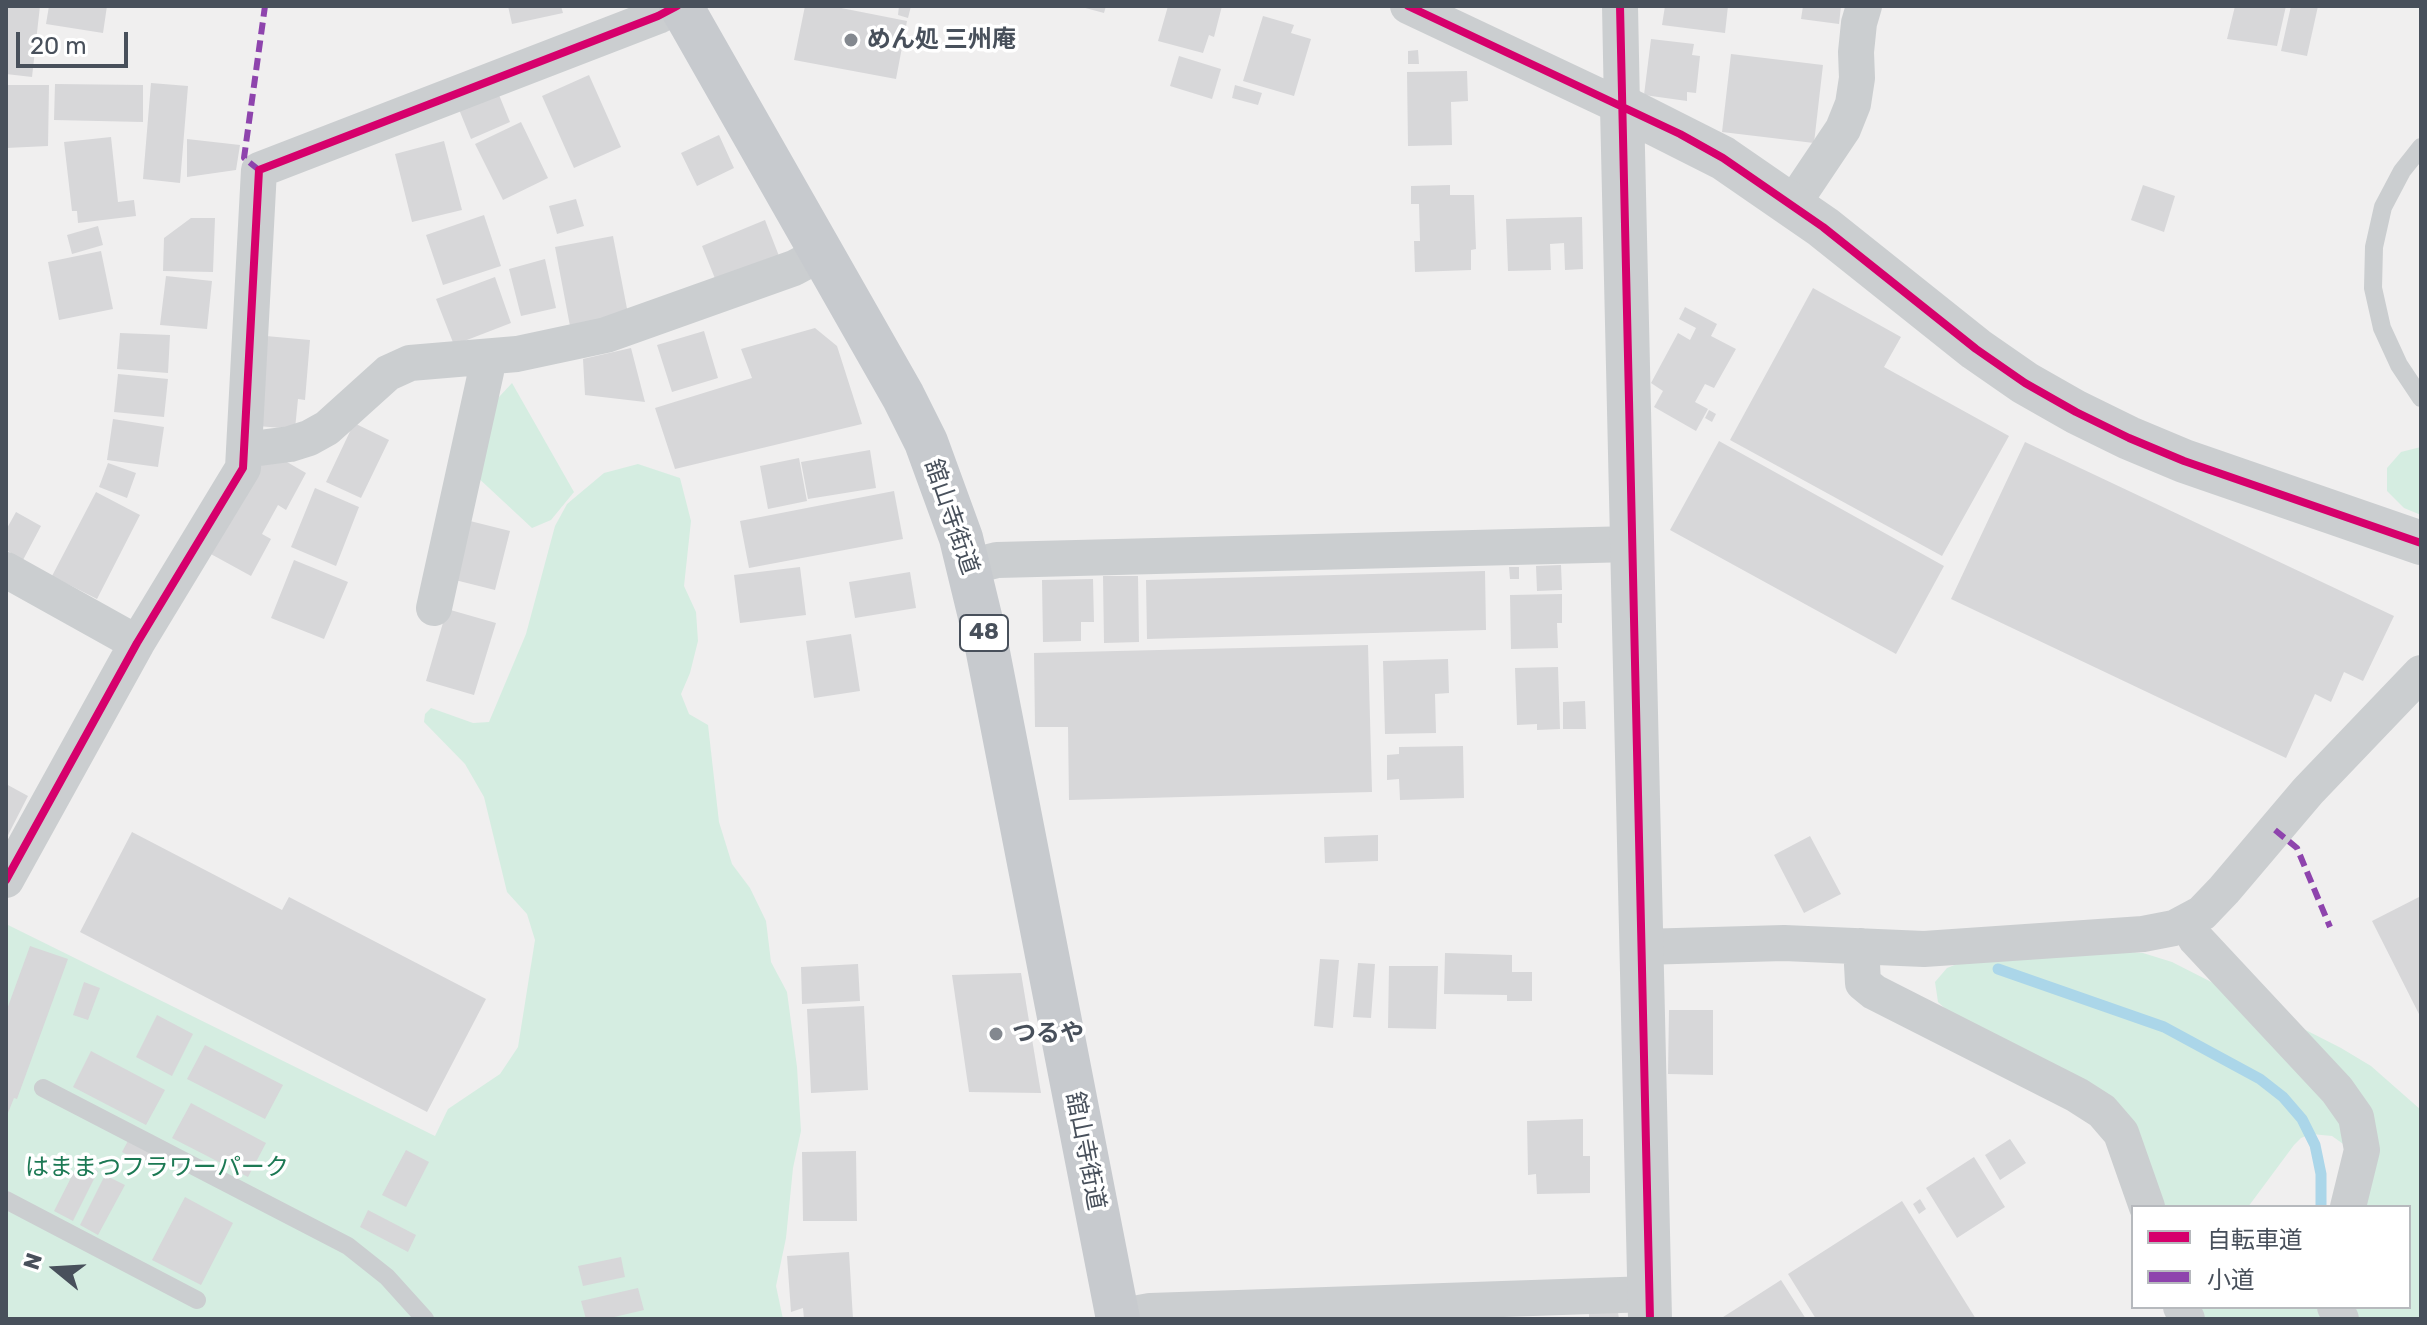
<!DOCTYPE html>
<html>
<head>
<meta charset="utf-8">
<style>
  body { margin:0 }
  #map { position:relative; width:2427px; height:1325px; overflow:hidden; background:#f0efef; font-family:Rubik,"Noto Sans JP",sans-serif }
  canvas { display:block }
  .frame { position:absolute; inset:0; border:8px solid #48505b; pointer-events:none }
  .legend { position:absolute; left:2131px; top:1205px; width:280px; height:104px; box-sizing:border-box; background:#fff; border:2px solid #b6b9bd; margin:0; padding:10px 14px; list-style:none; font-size:24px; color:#48505b }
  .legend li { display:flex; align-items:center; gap:16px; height:40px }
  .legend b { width:40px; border:2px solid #b6b9bd }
  .north { position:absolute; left:16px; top:1229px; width:80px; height:80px; -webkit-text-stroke:6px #fff; paint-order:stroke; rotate:288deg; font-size:22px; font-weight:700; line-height:32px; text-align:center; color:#48505b }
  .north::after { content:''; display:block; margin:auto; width:28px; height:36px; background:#48505b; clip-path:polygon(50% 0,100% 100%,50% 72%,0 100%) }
  .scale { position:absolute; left:16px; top:32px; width:112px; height:36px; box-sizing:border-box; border:4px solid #48505b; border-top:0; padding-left:10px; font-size:24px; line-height:28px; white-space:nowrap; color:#48505b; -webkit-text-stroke:6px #fff; paint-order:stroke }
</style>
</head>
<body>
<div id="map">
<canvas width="2427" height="1325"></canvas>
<div class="frame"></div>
<ul class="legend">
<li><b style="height:10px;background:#d6006c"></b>自転車道</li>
<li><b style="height:10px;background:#8e44ad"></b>小道</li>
</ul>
<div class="north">N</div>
<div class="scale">20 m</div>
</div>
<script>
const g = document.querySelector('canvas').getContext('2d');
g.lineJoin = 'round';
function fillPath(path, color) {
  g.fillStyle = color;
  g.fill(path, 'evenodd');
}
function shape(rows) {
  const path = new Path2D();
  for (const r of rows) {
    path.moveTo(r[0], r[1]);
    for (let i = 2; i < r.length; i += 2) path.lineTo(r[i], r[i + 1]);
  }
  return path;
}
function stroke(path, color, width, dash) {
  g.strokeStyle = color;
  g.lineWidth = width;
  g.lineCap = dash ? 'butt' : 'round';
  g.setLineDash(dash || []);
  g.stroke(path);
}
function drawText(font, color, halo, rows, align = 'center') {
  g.font = font + ' Rubik,"Noto Sans JP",sans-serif';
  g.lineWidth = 7;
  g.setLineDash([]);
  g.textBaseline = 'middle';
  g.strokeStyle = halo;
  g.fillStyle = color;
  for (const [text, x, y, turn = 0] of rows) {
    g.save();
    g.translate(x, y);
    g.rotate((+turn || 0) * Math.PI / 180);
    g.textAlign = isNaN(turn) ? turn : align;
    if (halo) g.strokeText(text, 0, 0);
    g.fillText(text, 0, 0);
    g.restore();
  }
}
const green = shape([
  [512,383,574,492,551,520,532,528,474,474,486,411],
  [2421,447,2421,515,2404,508,2387,491,2387,468,2401,452],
  [638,464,680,478,691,521,684,586,696,612,698,641,690,673,681,694,689,714,708,725,719,822,732,864,750,888,766,921,771,962,787,992,797,1067,801,1131,793,1168,786,1238,776,1286,783,1319,6,1319,6,924,435,1136,448,1109,500,1074,518,1047,535,940,527,914,507,892,484,797,465,764,424,722,425,714,431,708,473,723,489,722,526,634,555,526,567,504,604,473],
  [2114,951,2143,953,2172,962,2341,1048,2371,1066,2421,1110,2421,1319,2204,1319,2197,1307,2409,1307,2409,1207,2334,1207,2346,1146,2332,1136,2311,1134,2301,1138,2294,1145,2248,1207,2162,1207,2145,1155,1954,1017,1938,1002,1935,982,1947,968,1965,961]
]);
const stream = shape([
  [1998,969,2164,1027,2260,1079,2283,1097,2302,1119,2315,1145,2321,1174,2321,1207]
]);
const building = shape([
  [6,6,40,6,32,77,6,74],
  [49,6,107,6,103,33,46,24],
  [508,6,561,6,563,13,512,24],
  [805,6,831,6,907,21,896,79,794,60],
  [899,6,911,6,908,18,898,15],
  [1078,6,1106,6,1104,13],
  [1168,6,1222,6,1214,37,1209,35,1203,53,1158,41],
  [1665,6,1728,6,1725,33,1662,25],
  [1803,6,1841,6,1839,24,1801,19],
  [2235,6,2286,6,2277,46,2227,39],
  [2291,6,2318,6,2307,56,2281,51],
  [1263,16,1294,25,1291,33,1311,39,1294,96,1243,81],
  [1651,39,1694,44,1692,55,1700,56,1696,93,1687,92,1687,101,1644,95],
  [1418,50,1419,64,1408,64,1408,51],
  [1731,54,1823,65,1814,143,1722,132],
  [1179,56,1221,69,1212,99,1170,86],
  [1467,71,1468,101,1451,102,1452,145,1408,146,1407,72],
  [589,75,621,147,574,168,542,96],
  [151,83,188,86,180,183,143,179],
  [55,84,143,85,143,122,54,120],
  [6,85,49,85,48,146,6,148],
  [1235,85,1262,93,1258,105,1232,98],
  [497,90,510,122,471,139,458,107],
  [521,122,548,178,503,200,475,144],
  [719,135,734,168,697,186,681,153],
  [111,137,118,202,134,200,136,216,78,223,77,211,72,211,64,142],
  [187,139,240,145,236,170,187,177],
  [444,141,462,210,412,222,395,154],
  [1450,185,1450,195,1474,195,1476,249,1471,250,1471,270,1415,272,1414,241,1420,241,1419,204,1411,204,1411,186],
  [2143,185,2175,196,2164,232,2131,220],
  [576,199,584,226,557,234,549,206],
  [484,215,501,266,443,285,426,235],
  [1582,217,1583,269,1565,270,1564,243,1550,244,1551,270,1508,271,1506,219],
  [191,218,215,218,213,272,163,271,164,238],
  [765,220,779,256,716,281,702,246],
  [98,226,103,245,72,254,67,235],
  [613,236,628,314,570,326,555,247],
  [101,251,113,309,59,320,48,262],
  [545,259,556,308,521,316,509,269],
  [166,276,212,281,207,329,160,325],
  [495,277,511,323,454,345,436,299],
  [1813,288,1901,337,1884,367,2009,436,1942,556,1730,440],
  [1685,307,1717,324,1711,336,1736,349,1714,388,1705,384,1695,402,1708,409,1696,431,1654,407,1663,391,1651,383,1678,333,1690,340,1696,328,1679,319],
  [815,328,837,346,862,424,675,469,655,408,752,378,741,349],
  [704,331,718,378,672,392,657,345],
  [120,333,170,335,168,373,117,369],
  [266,336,310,340,305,400,298,399,295,429,257,426],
  [631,348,645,402,585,395,583,359],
  [118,374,168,379,164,417,114,412],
  [1709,410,1716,414,1712,422,1705,418],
  [113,419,164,427,158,467,107,460],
  [354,423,389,440,361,498,326,482],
  [1719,441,1944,566,1896,654,1670,530],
  [2025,442,2394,616,2363,681,2344,672,2331,702,2315,694,2286,758,1951,599],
  [870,450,876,488,808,499,801,462],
  [280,458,306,473,286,510,278,505,262,534,271,539,251,576,209,553,257,462],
  [799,458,807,501,768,509,760,466],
  [108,463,136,473,127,498,99,487],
  [315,488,359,507,336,566,291,547],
  [894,491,903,539,749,568,740,521],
  [96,492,140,515,97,599,52,576],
  [16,512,41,526,23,560,6,550,6,530],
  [466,520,510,531,495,590,451,579],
  [294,560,348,582,324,639,271,618],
  [1561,565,1562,590,1537,591,1536,566],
  [800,567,806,615,740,623,734,575],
  [1509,567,1519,567,1519,579,1510,579],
  [1485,571,1486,630,1147,639,1146,580],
  [910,572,916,608,855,618,849,582],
  [1103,576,1138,576,1139,642,1104,643],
  [1093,579,1094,622,1081,622,1081,641,1043,642,1042,580],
  [1562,594,1562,623,1557,623,1558,648,1511,649,1510,595],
  [447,609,496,623,474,695,426,681],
  [851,634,860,691,814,698,806,641],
  [1368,645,1372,792,1069,800,1068,727,1035,727,1034,653],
  [1448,659,1449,693,1435,694,1436,733,1385,734,1383,661],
  [1558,667,1560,729,1537,730,1537,724,1517,725,1515,668],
  [1585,701,1586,729,1563,729,1563,702],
  [1463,746,1464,798,1400,800,1399,779,1387,780,1387,755,1399,754,1399,747],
  [6,784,28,796,6,839],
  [132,832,282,910,289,897,486,999,427,1112,80,932],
  [1378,835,1378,861,1325,863,1324,837],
  [1810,836,1841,894,1804,913,1774,855],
  [2421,896,2421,1018,2372,921],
  [30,946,68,959,17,1099,14,1098,6,1118,6,1012],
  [1445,953,1512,955,1512,972,1532,972,1532,1001,1507,1001,1507,995,1444,994],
  [1320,959,1339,960,1333,1028,1314,1026],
  [1358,963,1375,964,1371,1018,1353,1017],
  [858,964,860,1001,802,1004,801,967],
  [1389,966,1438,966,1436,1029,1388,1028],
  [1021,973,1041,1093,969,1092,952,975],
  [84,982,100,988,88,1020,73,1015],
  [864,1006,868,1090,811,1093,807,1009],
  [1669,1010,1713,1010,1713,1075,1668,1074],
  [157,1015,193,1034,172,1076,136,1057],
  [205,1045,283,1085,265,1119,187,1079],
  [91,1051,165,1090,146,1125,73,1087],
  [191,1103,266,1143,248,1177,172,1138],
  [1583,1119,1583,1156,1590,1156,1590,1193,1537,1194,1536,1174,1528,1175,1527,1121],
  [129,1139,156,1154,150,1167,122,1152],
  [2010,1139,2026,1163,2000,1180,1985,1155],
  [406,1150,429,1162,406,1207,382,1195],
  [856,1151,857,1221,803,1221,802,1152],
  [1974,1157,2005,1207,1957,1238,1926,1188],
  [79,1162,98,1171,73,1221,54,1211],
  [105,1175,125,1185,98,1235,80,1225],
  [185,1197,233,1223,201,1285,152,1260],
  [1920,1199,1926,1209,1919,1214,1913,1204],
  [1902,1201,1976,1319,1816,1319,1788,1274],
  [368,1210,416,1235,408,1252,360,1227],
  [849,1252,853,1319,804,1319,803,1308,791,1312,787,1256],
  [621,1257,625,1277,583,1286,578,1266],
  [1781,1280,1806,1319,1720,1319],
  [638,1288,644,1310,606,1319,586,1319,581,1301],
  [1618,1312,1619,1319,1589,1319,1589,1313]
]);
const service = shape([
  [2421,147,2402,171,2383,207,2374,247,2373,288,2382,328,2399,365,2421,398],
  [43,1088,348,1246,387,1277,425,1319],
  [6,1200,197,1300]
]);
const minor = shape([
  [1408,6,1622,107,1620,6],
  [1792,205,1843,129,1853,104,1857,78,1856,52,1859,23,1864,6],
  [244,450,290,444,309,438,327,428,388,373,410,363,517,354,606,335,794,268,822,253],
  [969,567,997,560,1632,544],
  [6,570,137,643],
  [434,608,486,372,484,358],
  [6,880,137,643,243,468,259,170,658,16,677,6],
  [2186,922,2196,939,2337,1090,2356,1117,2362,1150,2348,1207],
  [1861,946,1863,983,1874,992,2077,1095,2102,1111,2121,1133,2147,1207],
  [1641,947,1784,943,1924,949,2143,934,2174,928,2202,913,2224,890,2308,791,2421,673],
  [2181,1307,2187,1319],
  [2335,1307,2341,1319],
  [1117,1317,1150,1311,1650,1294]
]);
const tertiary = shape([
  [1650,1319,1622,107,1723,158,1823,227,1976,349,2025,383,2076,412,2129,438,2184,461,2421,543]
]);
const primary = shape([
  [681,6,903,396,926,442,961,538,985,637,1118,1319]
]);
const quiet = shape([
  [259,170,244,158,265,6],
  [2275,830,2297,848,2330,927]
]);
const cycleway = shape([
  [1408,6,1680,134,1723,158,1823,227,1976,349,2025,383,2076,412,2129,438,2184,461,2421,543],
  [1620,6,1650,1319],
  [6,880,137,643,243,468,259,170,658,16,677,6]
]);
const markers = [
  [851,40,8,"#83888f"],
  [996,1034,8,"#83888f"]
];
const shields = [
  [984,633,48]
];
const shieldNames = [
  ["48",984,633]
];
const poiNames = [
  ["めん処 三州庵",867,40],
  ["つるや",1012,1034]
];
const streetNames = [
  ["舘山寺街道",951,517,71],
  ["舘山寺街道",1085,1151,79]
];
const parkNames = [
  ["はままつフラワーパーク",157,1168]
];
fillPath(green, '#d5ede1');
stroke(stream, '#abd6e9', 11);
fillPath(building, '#d7d7d9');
stroke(service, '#cbced0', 18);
stroke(minor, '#cbced0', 36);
stroke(tertiary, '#cbced0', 44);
stroke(primary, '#c7cace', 44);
stroke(quiet, '#8e44ad', 6, [12, 6]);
stroke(cycleway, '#d6006c', 8);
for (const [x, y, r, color] of markers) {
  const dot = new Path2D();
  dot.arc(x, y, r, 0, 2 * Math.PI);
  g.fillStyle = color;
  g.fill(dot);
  stroke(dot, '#fff', 3);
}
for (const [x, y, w] of shields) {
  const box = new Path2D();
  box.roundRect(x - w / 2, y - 18, w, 36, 6);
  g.fillStyle = '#fff';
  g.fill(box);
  stroke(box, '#48505b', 2);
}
drawText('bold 22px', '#48505b', null, shieldNames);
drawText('bold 24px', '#48505b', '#fff', poiNames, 'left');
drawText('24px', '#48505b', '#fff', streetNames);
drawText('24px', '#1c7954', '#fff', parkNames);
</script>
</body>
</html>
